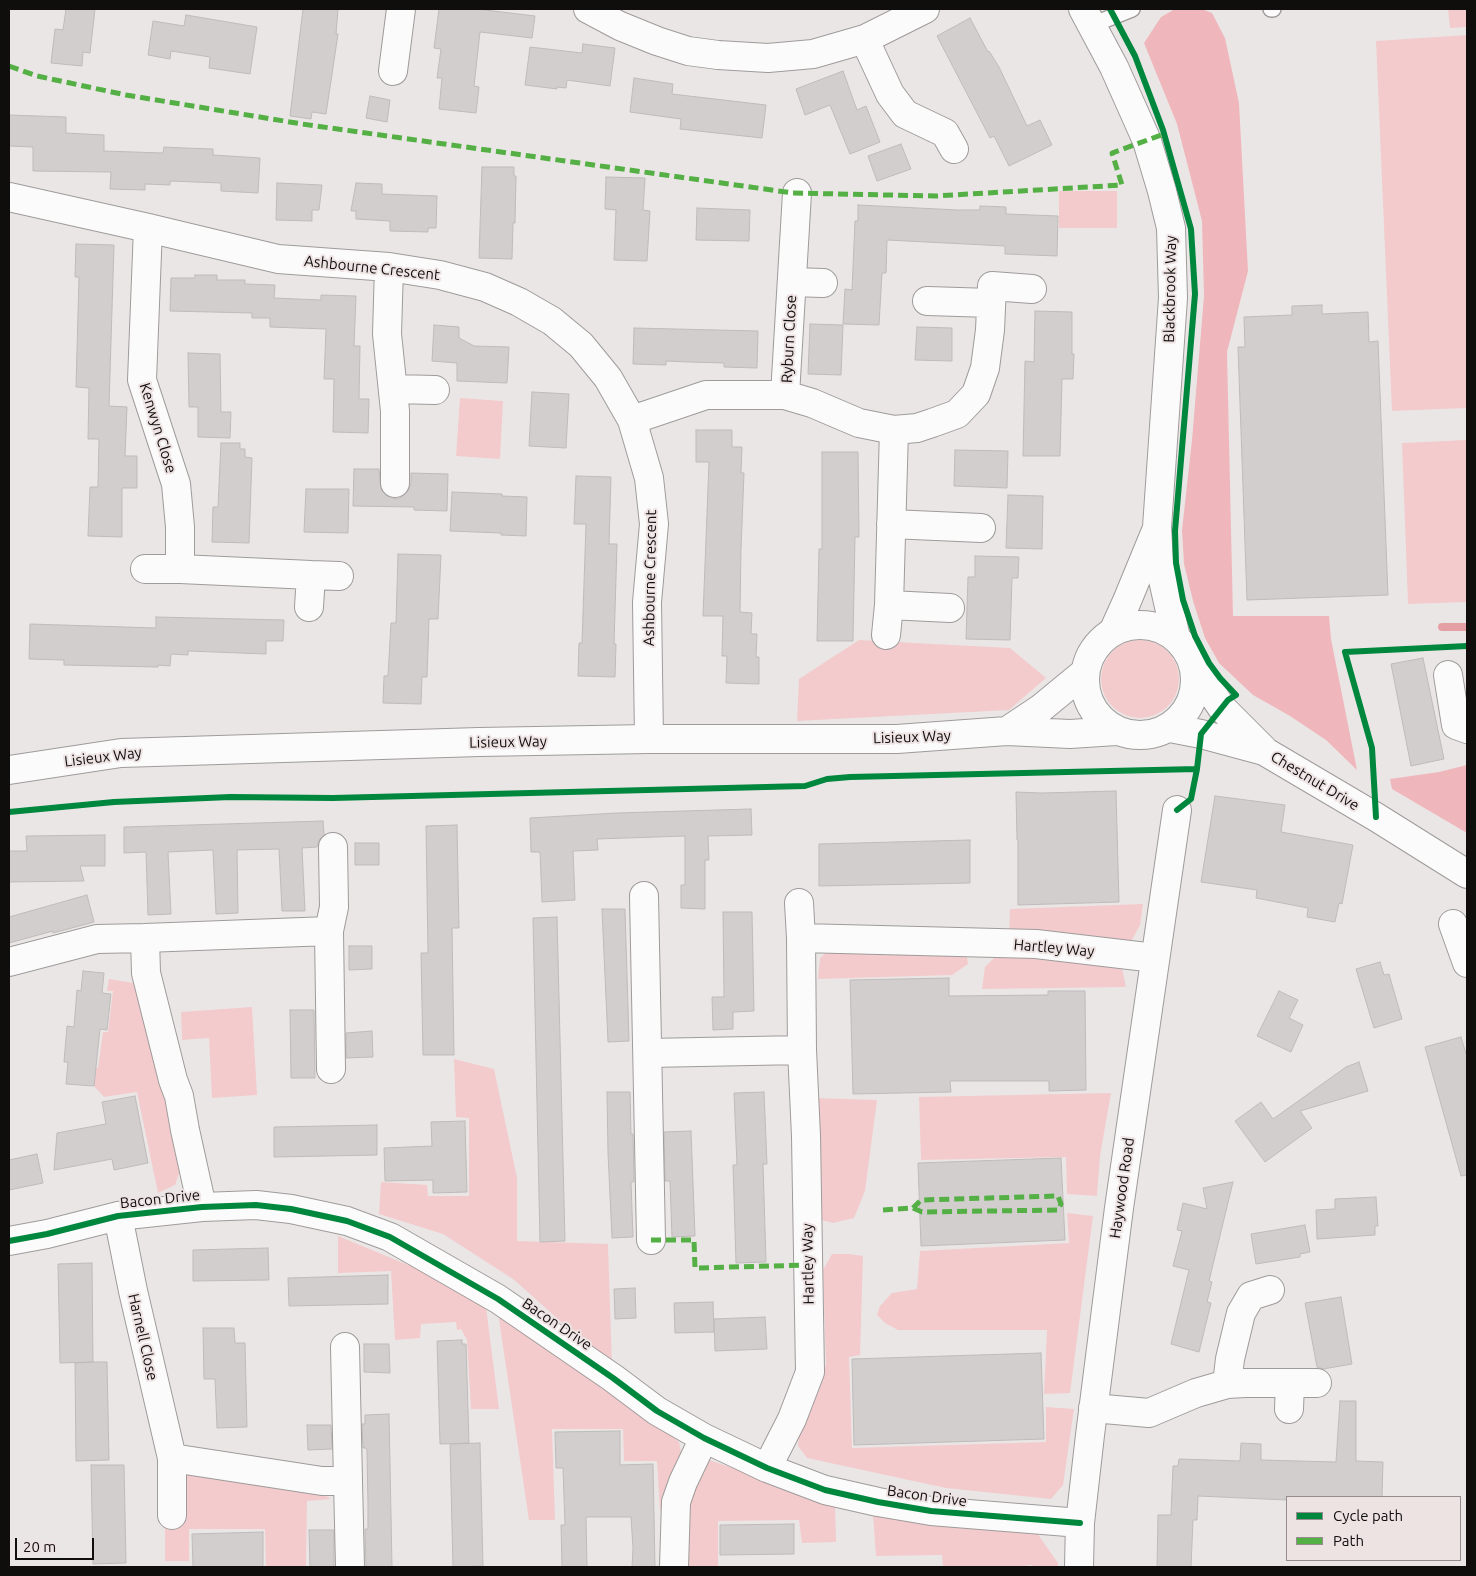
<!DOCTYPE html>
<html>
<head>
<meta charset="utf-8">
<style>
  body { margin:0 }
  #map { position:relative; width:1476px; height:1576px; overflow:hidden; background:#ebe6e6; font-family:Ubuntu,sans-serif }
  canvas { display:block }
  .frame { position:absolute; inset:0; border:10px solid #100d0d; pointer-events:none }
  .legend { position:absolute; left:1286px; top:1496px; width:175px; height:65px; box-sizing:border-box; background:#eee3e3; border:1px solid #958d8d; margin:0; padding:6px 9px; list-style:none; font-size:15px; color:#100d0d }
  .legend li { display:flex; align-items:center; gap:10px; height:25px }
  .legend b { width:25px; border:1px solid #958d8d }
  .scale { position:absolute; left:15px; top:1538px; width:79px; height:22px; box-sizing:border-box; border:2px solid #100d0d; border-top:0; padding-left:6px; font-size:15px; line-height:18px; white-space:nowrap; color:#100d0d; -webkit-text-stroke:4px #eee3e3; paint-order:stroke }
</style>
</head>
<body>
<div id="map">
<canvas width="1476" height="1576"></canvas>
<div class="frame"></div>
<ul class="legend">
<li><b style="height:6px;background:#00873e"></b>Cycle path</li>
<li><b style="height:6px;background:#54b044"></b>Path</li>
</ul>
<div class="scale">20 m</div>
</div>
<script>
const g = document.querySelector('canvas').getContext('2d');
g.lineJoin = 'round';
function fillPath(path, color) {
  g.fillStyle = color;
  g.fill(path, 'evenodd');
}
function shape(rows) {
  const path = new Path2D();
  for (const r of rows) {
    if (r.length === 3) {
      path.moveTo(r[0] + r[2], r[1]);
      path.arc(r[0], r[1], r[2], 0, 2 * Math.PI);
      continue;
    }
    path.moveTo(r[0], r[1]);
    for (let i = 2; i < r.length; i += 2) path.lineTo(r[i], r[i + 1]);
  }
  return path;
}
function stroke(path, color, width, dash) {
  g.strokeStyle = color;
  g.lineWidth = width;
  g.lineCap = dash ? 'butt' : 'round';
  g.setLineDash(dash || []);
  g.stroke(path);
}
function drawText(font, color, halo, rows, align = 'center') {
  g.font = font + ' Ubuntu,sans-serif';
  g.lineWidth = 4;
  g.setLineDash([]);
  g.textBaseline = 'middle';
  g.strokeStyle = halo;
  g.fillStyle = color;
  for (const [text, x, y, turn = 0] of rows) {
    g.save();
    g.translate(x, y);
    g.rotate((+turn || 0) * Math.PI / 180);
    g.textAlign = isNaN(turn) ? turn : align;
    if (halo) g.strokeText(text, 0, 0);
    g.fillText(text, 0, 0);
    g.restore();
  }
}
const green = shape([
  [1448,9,1467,9,1467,27,1450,28],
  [1467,35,1467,408,1392,411,1376,41],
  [1059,191,1117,191,1117,228,1059,228],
  [460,398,503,401,500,459,456,456],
  [1467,440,1467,602,1408,604,1402,443],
  [1140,679,39],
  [859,640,1010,648,1046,678,1009,710,797,721,799,679],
  [1143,904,1140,925,1131,942,1009,938,1010,909],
  [833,946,966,951,968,964,952,975,818,979,820,958],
  [999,953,1122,968,1126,987,982,989,985,967],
  [109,979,140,984,181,1168,175,1185,158,1193,137,1092,104,1097,93,1085,95,1068,98,1068,103,1032,108,1032,113,991,107,991],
  [252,1007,257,1095,212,1098,209,1038,182,1040,181,1012],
  [454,1059,494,1069,517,1178,517,1241,608,1244,612,1367,513,1279,443,1234,379,1214,381,1182,427,1185,428,1196,469,1196,469,1118,456,1117],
  [1111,1093,1100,1156,1097,1196,1067,1194,1066,1157,921,1160,919,1097],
  [815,1098,877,1100,865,1191,854,1218,833,1223,817,1219],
  [1067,1213,1093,1216,1070,1393,1044,1394,1047,1330,898,1330,885,1323,877,1315,880,1306,892,1293,917,1289,920,1251,1069,1243],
  [338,1236,430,1274,486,1307,499,1409,471,1409,467,1340,461,1329,457,1330,456,1322,421,1324,420,1338,395,1340,391,1271,338,1273],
  [832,1254,849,1254,863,1256,860,1355,849,1357,852,1448,1046,1442,1046,1407,1074,1409,1063,1485,1051,1499,946,1488,807,1458,798,1446,799,1432,826,1365,823,1270],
  [498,1313,645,1413,679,1442,683,1464,660,1511,657,1461,624,1461,623,1429,552,1429,555,1520,529,1520],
  [703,1458,835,1502,836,1542,802,1543,799,1520,718,1521,718,1567,681,1567,684,1502],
  [185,1467,313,1488,331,1499,307,1501,306,1567,266,1567,265,1529,189,1529,189,1561,165,1561,165,1515],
  [873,1515,1037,1533,1058,1563,1058,1567,1035,1567,1031,1565,1017,1567,943,1567,942,1555,876,1556]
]);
const forest = shape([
  [1175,9,1202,9,1212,13,1225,38,1239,103,1248,271,1227,352,1233,616,1329,616,1331,639,1357,770,1326,740,1290,716,1253,695,1219,663,1205,638,1193,601,1184,564,1182,530,1192,440,1204,296,1202,221,1177,124,1144,43,1161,17],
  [1467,765,1467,833,1392,789,1390,779,1439,772]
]);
const stream = shape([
  [1442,627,1467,627]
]);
const building = shape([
  [66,9,95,9,90,53,83,52,82,66,51,63,55,29,63,30,66,9],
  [303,9,338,9,336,34,338,34,326,114,312,112,311,119,290,116,303,9],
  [439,9,477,9,535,16,532,38,480,32,474,86,479,87,476,113,439,109,442,78,437,78,441,49,434,48,439,9],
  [186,15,257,27,250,74,209,68,210,57,171,51,170,59,148,55,153,21,184,26,186,15],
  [970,18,988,52,989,51,999,67,1027,126,1040,120,1052,145,1009,166,994,136,990,138,937,36,970,18],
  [583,44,615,48,610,86,567,80,566,88,557,87,557,89,525,85,530,47,582,53,583,44],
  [843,71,857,110,866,106,880,142,850,154,830,105,805,115,796,89,843,71],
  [634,78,673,84,672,94,766,105,762,138,680,129,681,119,630,112,634,78],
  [370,96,390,100,387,122,366,118,370,96],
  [9,115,66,117,66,133,104,135,104,151,163,153,164,147,184,148,213,149,213,155,260,158,258,193,221,191,221,183,170,181,170,185,145,184,145,190,110,189,111,172,33,171,33,147,9,146,9,115],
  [901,144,911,169,877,181,868,156,901,144],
  [482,167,514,167,514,176,516,176,515,223,513,223,512,259,479,258,482,167],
  [606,177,645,178,643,210,650,211,647,261,614,260,616,210,605,209,606,177],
  [277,183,322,185,319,210,312,210,312,221,276,220,277,183],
  [356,183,382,184,382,194,437,196,436,228,428,228,428,232,390,231,390,221,356,219,356,211,351,211,356,183],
  [858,205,958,210,980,210,980,206,1006,207,1006,214,1058,216,1057,256,1005,254,1005,246,887,240,886,273,882,273,879,325,843,324,845,289,852,290,855,221,858,221,858,205],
  [697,208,750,210,749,241,696,240,697,208],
  [76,244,114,245,109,406,127,407,125,456,137,456,137,488,122,488,122,537,88,536,90,487,98,487,99,439,88,439,89,388,76,387,79,277,75,277,76,244],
  [195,275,217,275,217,280,245,280,245,284,275,285,274,298,321,300,321,295,356,296,354,346,360,346,359,399,369,399,368,433,333,432,334,379,324,379,326,329,270,327,270,318,252,318,252,313,170,311,171,278,195,278,195,275],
  [1322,305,1322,314,1368,312,1369,342,1378,341,1388,595,1247,600,1238,347,1245,347,1244,317,1292,315,1292,306,1322,305],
  [1035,311,1072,312,1072,354,1074,354,1073,379,1062,379,1060,456,1023,456,1025,361,1034,362,1035,311],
  [810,324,843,325,841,375,808,374,810,324],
  [434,325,459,327,459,338,474,346,509,347,507,383,457,381,457,363,432,361,434,325],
  [917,327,952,328,952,361,915,360,917,327],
  [634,328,758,331,757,368,724,367,724,363,689,362,666,361,666,365,633,364,634,328],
  [188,353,220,354,221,412,231,412,230,438,198,437,198,407,189,407,188,353],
  [532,392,569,394,566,448,529,446,532,392],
  [696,430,732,430,732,447,742,447,741,473,744,473,741,549,740,612,752,613,751,634,757,634,756,657,759,657,759,684,726,683,727,656,722,656,723,616,703,616,709,462,696,462,696,430],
  [221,443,240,443,240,449,245,449,245,457,252,458,249,543,212,542,213,507,218,507,221,443],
  [955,450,1008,451,1007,488,954,486,955,450],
  [822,452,858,452,859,537,855,537,853,641,817,641,819,549,822,549,822,452],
  [354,469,379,469,381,490,387,496,395,499,402,497,408,491,411,483,411,473,448,474,447,511,414,510,414,507,353,506,354,469],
  [576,476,611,477,609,544,617,544,614,644,616,644,615,677,578,676,579,643,582,643,586,524,574,524,576,476],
  [306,489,349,489,348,533,304,532,306,489],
  [452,492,502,494,502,496,527,497,526,536,501,535,501,533,450,531,452,492],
  [1008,495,1043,496,1042,549,1006,548,1008,495],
  [398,554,441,555,438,619,429,619,427,677,422,677,421,704,383,703,384,676,388,676,391,623,396,623,398,554],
  [975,556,1019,557,1018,578,1012,578,1010,640,966,639,968,577,975,577,975,556],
  [156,617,284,620,283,641,266,641,266,654,188,651,188,655,171,654,170,666,158,665,158,667,64,665,64,660,29,659,30,624,156,628,156,617],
  [1423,658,1444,759,1411,766,1391,664,1423,658],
  [1116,791,1119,902,1018,905,1018,840,1017,840,1016,792,1041,793,1116,791],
  [1215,796,1285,805,1281,832,1353,845,1342,904,1339,903,1335,922,1307,917,1308,908,1256,898,1257,890,1201,882,1215,796],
  [751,809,752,835,708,836,709,860,705,860,705,909,681,908,681,885,685,885,685,836,597,839,598,850,573,851,575,900,542,902,540,852,531,852,530,818,617,813,751,809],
  [323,821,324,835,319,840,317,847,302,848,305,911,282,911,279,849,237,850,238,913,216,914,213,850,168,852,171,914,148,915,146,852,124,853,124,827,323,821],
  [457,825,459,928,452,928,454,1055,423,1055,421,953,428,953,426,826,457,825],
  [105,835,105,866,80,866,84,881,9,882,9,851,27,851,26,836,105,835],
  [970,840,970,883,819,886,819,844,970,840],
  [355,843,379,843,379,865,355,865,355,843],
  [87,895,94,922,53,933,53,931,9,943,9,917,87,895],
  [602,909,625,909,629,1041,608,1042,602,909],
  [723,912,752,912,754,1011,733,1012,733,1029,713,1030,712,997,724,997,723,912],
  [557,917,565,1241,540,1242,533,918,557,917],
  [349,946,372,946,372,969,349,970,349,946],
  [1380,962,1384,975,1389,974,1402,1019,1374,1028,1356,969,1380,962],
  [83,971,104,973,102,993,111,994,107,1030,100,1029,94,1086,66,1084,68,1062,64,1062,67,1026,74,1027,77,990,81,991,83,971],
  [949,978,949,996,1048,995,1048,991,1085,991,1086,1090,1049,1091,1049,1081,950,1081,951,1092,853,1094,850,980,949,978],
  [1279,991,1298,1000,1289,1018,1303,1025,1291,1052,1257,1036,1279,991],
  [290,1010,314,1010,315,1078,291,1078,290,1010],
  [372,1031,373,1057,346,1058,346,1033,372,1031],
  [1461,1037,1467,1057,1467,1175,1461,1176,1425,1047,1461,1037],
  [1359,1062,1368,1091,1300,1111,1312,1128,1265,1162,1235,1121,1261,1102,1273,1119,1346,1067,1359,1062],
  [607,1092,630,1092,631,1134,633,1134,634,1182,631,1182,633,1237,612,1238,608,1153,607,1092],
  [764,1092,767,1164,763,1164,766,1262,736,1263,733,1165,737,1165,734,1093,764,1092],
  [135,1096,148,1163,114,1170,112,1159,54,1170,57,1133,106,1124,102,1102,135,1096],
  [465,1121,467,1192,433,1193,433,1180,385,1181,384,1148,432,1146,431,1122,465,1121],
  [377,1125,377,1155,274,1157,274,1127,377,1125],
  [691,1131,695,1236,672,1237,670,1181,665,1181,664,1132,691,1131],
  [37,1154,43,1183,9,1190,9,1160,37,1154],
  [1061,1158,1065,1240,921,1246,918,1163,1061,1158],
  [1233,1182,1209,1281,1212,1282,1207,1302,1211,1303,1199,1352,1171,1344,1189,1270,1173,1266,1182,1231,1177,1230,1183,1203,1207,1209,1203,1188,1233,1182],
  [1376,1197,1378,1226,1375,1226,1375,1235,1317,1239,1316,1210,1335,1209,1335,1199,1376,1197],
  [1305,1225,1310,1252,1300,1254,1300,1257,1256,1264,1251,1234,1305,1225],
  [268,1248,269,1280,193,1281,193,1250,268,1248],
  [92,1263,93,1362,107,1362,109,1460,76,1461,75,1363,93,1362,60,1363,58,1264,92,1263],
  [388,1275,388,1304,289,1306,288,1278,388,1275],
  [635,1288,636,1318,615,1319,614,1289,635,1288],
  [1341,1297,1352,1364,1323,1369,1317,1367,1305,1303,1341,1297],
  [713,1302,714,1332,675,1333,674,1303,713,1302],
  [765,1317,767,1349,715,1351,714,1319,765,1317],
  [203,1328,234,1328,235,1343,245,1343,247,1427,217,1428,215,1379,204,1379,203,1328],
  [462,1340,462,1344,466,1344,469,1443,440,1444,437,1341,462,1340],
  [364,1344,389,1344,390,1373,364,1372,364,1344],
  [1041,1353,1044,1439,854,1445,852,1359,1041,1353],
  [1340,1401,1356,1401,1356,1461,1383,1462,1382,1497,1287,1497,1287,1500,1198,1496,1197,1520,1193,1520,1191,1567,1157,1567,1158,1515,1171,1515,1173,1466,1178,1466,1179,1459,1240,1461,1241,1443,1261,1444,1261,1460,1336,1462,1340,1401],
  [389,1414,392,1567,366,1567,365,1529,368,1529,368,1506,367,1450,366,1448,363,1448,362,1424,365,1424,365,1415,389,1414],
  [307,1425,331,1425,332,1449,308,1450,307,1425],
  [620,1431,620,1465,653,1464,655,1567,632,1567,633,1548,631,1517,586,1517,587,1567,562,1567,561,1525,565,1525,563,1468,556,1468,555,1432,620,1431],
  [480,1443,483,1566,453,1567,450,1444,480,1443],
  [91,1465,124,1465,126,1563,93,1564,91,1465],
  [794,1524,794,1554,720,1555,720,1525,794,1524],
  [309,1530,334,1530,334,1567,310,1567,309,1530],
  [263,1532,263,1567,193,1567,192,1534,263,1532]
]);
const service = shape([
  [1271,9,1273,9],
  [1092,25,1132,9]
]);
const minor = shape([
  [588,9,620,26,657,41,688,51,718,55,768,58,813,54,865,39,925,9],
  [865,39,870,51,890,94,905,114,945,133,954,149],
  [393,71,401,9],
  [9,197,148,228,278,259,389,267,440,275,485,287,519,302,552,321,581,345,608,378,632,420,649,478,654,524,647,602,649,739],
  [148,228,142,380,176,484,180,527,180,569],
  [389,267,387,334,395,411,395,483],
  [792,282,823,283],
  [927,301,991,303],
  [394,389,435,390],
  [785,395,797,193],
  [632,420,706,395,785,395,812,403,859,423,894,430,917,428,932,423,957,414,976,394,985,368,990,330,992,286,1032,289],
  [891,524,981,528],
  [145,569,180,569,311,575,309,607],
  [311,575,339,576],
  [889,605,950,608],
  [886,635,889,605,894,430],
  [1448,675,1456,725,1467,729],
  [644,896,651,1240],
  [1453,924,1467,963],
  [329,931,334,907,333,847],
  [145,938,329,931,331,1069],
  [801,938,1036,944,1155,958],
  [9,962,97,939,145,938,146,973,173,1080,179,1096,185,1130,202,1207],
  [648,1053,802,1050],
  [118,1216,133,1291,172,1458,322,1481,348,1481,350,1567],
  [9,1241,47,1234,118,1216,202,1207,256,1205,291,1209,347,1221,390,1237,498,1299,613,1378,657,1411,704,1438,767,1468,825,1490,878,1502,931,1511,1080,1523],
  [345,1347,348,1481],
  [1227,1384,1230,1359,1241,1313,1251,1296,1270,1290],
  [1093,1408,1149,1413,1196,1393,1227,1384,1245,1383,1317,1383],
  [1289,1409,1290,1383],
  [172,1458,172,1515],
  [767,1468,792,1419,810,1372,806,1136,802,1050,801,938,799,903],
  [674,1567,676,1502,683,1482,704,1438],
  [1079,1567,1080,1523,1090,1435,1119,1208,1177,810]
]);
const tertiary = shape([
  [1083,9,1114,67,1147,141,1162,191,1171,228,1173,298,1157,527,1159,562,1176,638],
  [1140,680,55],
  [1113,632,1127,601,1155,533],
  [1195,668,1222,708,1263,749],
  [1170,728,1201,734,1264,751,1376,817,1467,874],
  [1007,731,1040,709,1085,672],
  [9,770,121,753,479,742,649,739,897,739,1007,731,1070,734,1116,731]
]);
const quiet = shape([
  [9,66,37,76,126,95,302,124,793,193,936,196,1122,185,1112,153,1164,134],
  [883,1210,913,1208,922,1212,1058,1210,1061,1204,1058,1196,921,1200,913,1208],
  [651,1240,694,1240,695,1268,808,1265]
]);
const cycleway = shape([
  [1110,9,1135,56,1163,130,1191,229,1195,294,1175,531,1176,563,1183,600,1195,636,1209,663,1220,678,1236,695,1228,700,1201,734,1197,769,1191,799,1177,810],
  [9,812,114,802,230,797,333,798,805,786,827,779,850,777,1197,769],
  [1376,817,1372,748,1345,652,1467,646],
  [9,1241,47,1234,118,1216,202,1207,256,1205,291,1209,347,1221,390,1237,498,1299,613,1378,657,1411,704,1438,767,1468,825,1490,878,1502,931,1511,1080,1523]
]);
const streetNames = [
  ["Ashbourne Crescent",372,268,6],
  ["Blackbrook Way",1170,289,-89],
  ["Ryburn Close",789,339,-87],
  ["Kenwyn Close",158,428,73],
  ["Ashbourne Crescent",650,578,-89],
  ["Lisieux Way",912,737,-2],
  ["Lisieux Way",508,742,-1],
  ["Lisieux Way",103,757,-7],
  ["Chestnut Drive",1315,781,31],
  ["Hartley Way",1054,948,5],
  ["Haywood Road",1122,1188,-82],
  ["Bacon Drive",160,1199,-6],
  ["Hartley Way",808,1264,-91],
  ["Bacon Drive",557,1324,34],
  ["Harnell Close",143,1337,77],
  ["Bacon Drive",927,1496,8]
];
fillPath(green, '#f3cbcd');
fillPath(forest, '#efb7bc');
stroke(stream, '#e5a0a6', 8);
fillPath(building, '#d2cece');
stroke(building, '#bfbbbb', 1);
stroke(service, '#9f9b9b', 18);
stroke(minor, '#9f9b9b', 30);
stroke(tertiary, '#9f9b9b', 30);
stroke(service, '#fcfbfb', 15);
stroke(minor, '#fcfbfb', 28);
stroke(tertiary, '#fcfbfb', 28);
stroke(quiet, '#54b044', 5, [10, 5]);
stroke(cycleway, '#00873e', 6);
drawText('15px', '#100d0d', '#eee3e3', streetNames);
</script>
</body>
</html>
